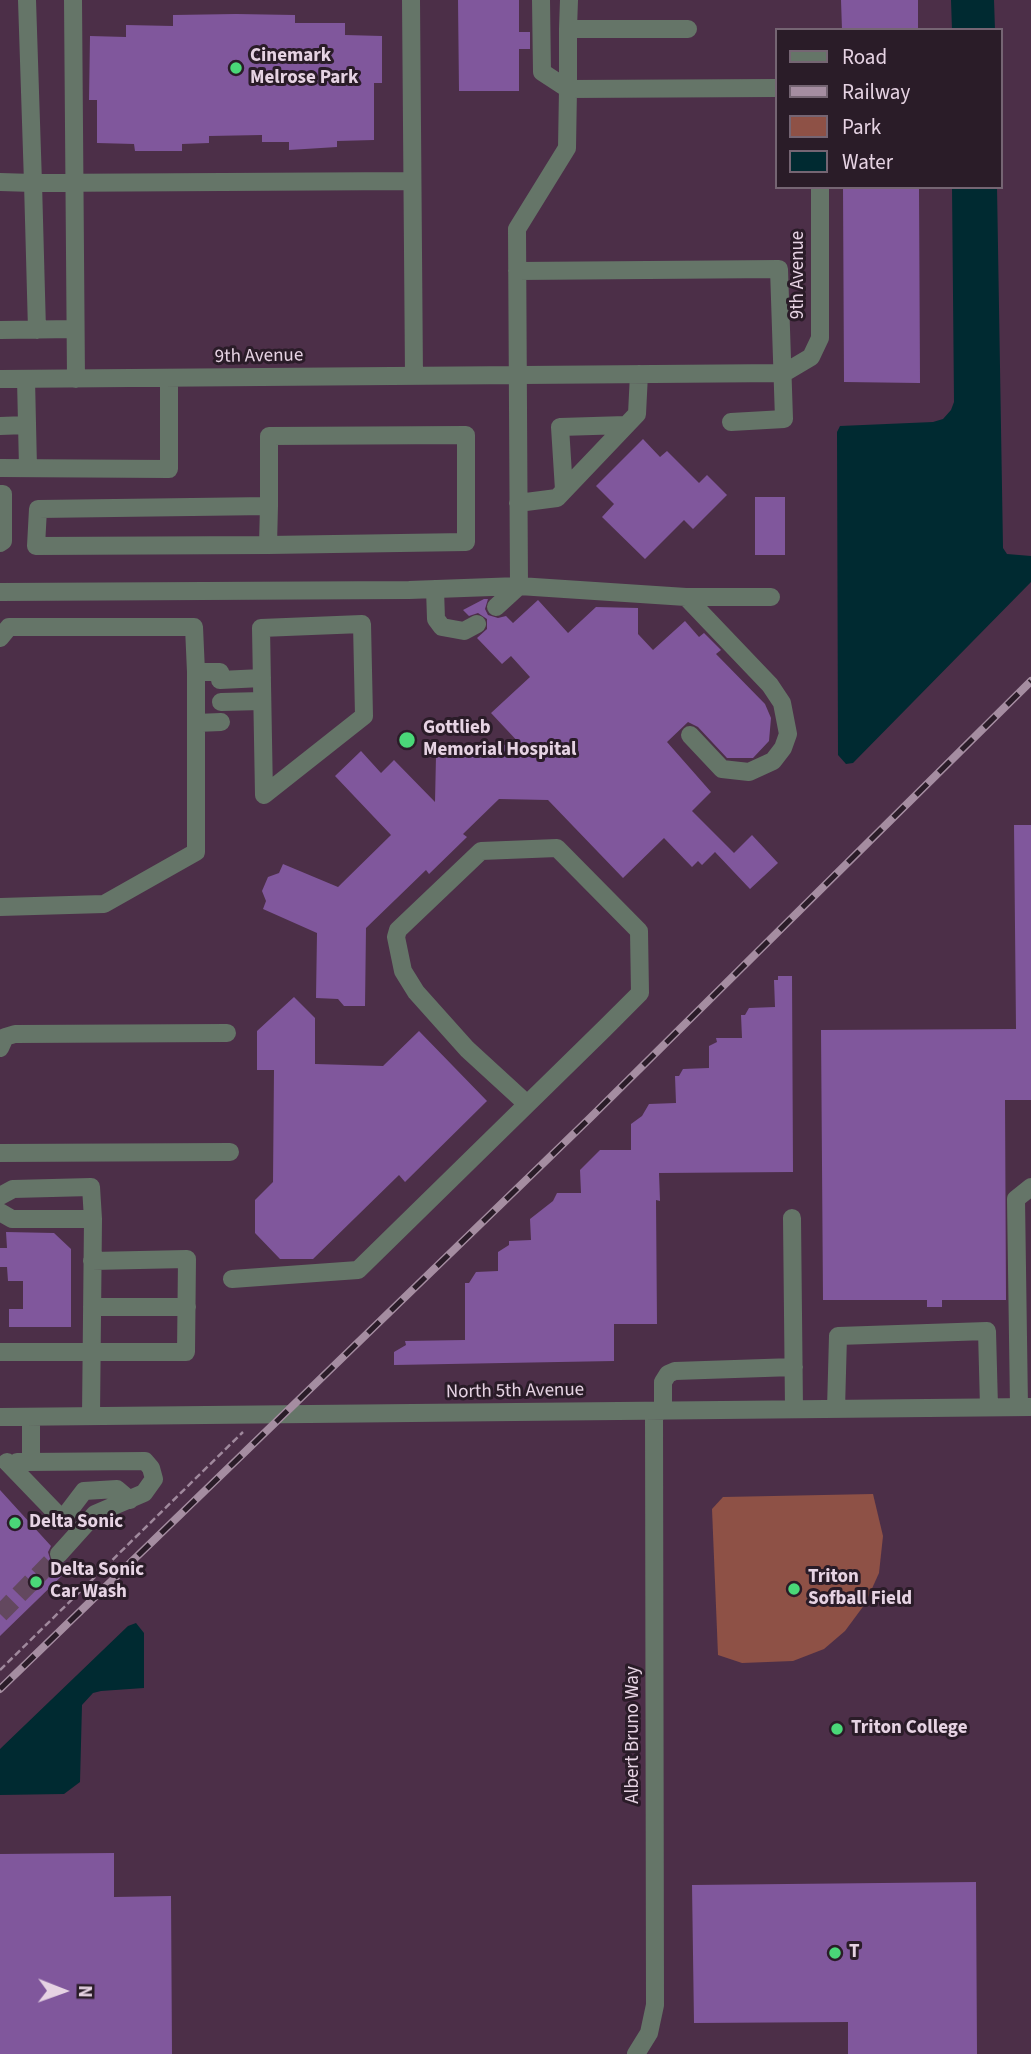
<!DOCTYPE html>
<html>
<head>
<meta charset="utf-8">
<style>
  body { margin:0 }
  #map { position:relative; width:1031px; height:2054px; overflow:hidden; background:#4c2f48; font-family:"Source Sans 3",sans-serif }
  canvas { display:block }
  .legend { position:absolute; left:775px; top:28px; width:228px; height:161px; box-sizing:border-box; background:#2a1c28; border:2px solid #756573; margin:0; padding:9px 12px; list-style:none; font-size:21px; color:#e6d3e3 }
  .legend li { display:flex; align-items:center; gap:14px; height:35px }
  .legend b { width:35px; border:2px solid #756573 }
  .north { position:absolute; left:28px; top:1956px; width:70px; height:70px; -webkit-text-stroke:5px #2a1c28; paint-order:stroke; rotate:91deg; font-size:19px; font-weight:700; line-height:28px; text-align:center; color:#e6d3e3 }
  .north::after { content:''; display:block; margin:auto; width:24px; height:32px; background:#e6d3e3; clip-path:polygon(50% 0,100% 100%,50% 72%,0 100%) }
</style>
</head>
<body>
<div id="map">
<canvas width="1031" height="2054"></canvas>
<ul class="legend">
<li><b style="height:9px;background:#657568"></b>Road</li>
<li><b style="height:9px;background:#a58da1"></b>Railway</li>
<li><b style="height:19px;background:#8e5146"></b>Park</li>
<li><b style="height:19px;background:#002a31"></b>Water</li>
</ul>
<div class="north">N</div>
</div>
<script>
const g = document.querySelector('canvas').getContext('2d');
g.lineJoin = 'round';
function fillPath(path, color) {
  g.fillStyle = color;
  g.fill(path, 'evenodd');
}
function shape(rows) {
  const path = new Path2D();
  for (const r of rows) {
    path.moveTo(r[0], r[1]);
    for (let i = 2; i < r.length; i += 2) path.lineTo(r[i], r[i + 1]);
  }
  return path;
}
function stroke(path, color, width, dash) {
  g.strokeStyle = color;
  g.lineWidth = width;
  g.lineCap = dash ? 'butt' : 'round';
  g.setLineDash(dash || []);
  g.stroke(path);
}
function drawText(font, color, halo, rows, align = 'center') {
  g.font = font + ' "Source Sans 3",sans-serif';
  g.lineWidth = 6;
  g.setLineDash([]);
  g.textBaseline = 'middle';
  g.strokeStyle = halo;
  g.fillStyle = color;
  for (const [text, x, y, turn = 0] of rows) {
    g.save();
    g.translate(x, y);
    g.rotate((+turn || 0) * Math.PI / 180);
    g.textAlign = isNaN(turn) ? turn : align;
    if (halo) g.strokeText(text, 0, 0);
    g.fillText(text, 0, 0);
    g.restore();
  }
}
const green = shape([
  [873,1494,883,1536,879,1573,865,1604,845,1631,824,1649,793,1661,742,1663,718,1655,712,1509,723,1497]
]);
const water = shape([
  [951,0,994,0,995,30,952,30],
  [952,187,997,187,1003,548,1007,554,1031,556,1031,582,853,763,846,764,838,755,837,432,840,426,933,422,943,419,951,410,954,402],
  [136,1623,144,1633,144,1688,101,1691,93,1693,82,1705,80,1782,64,1794,0,1795,0,1749,128,1626]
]);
const building = shape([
  [458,0,519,0,519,32,530,32,530,49,519,49,519,91,459,91],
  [841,0,918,0,918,30,842,30],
  [236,14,295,15,295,23,345,23,345,35,382,36,382,83,374,83,374,140,337,141,337,147,289,150,289,142,262,142,262,135,209,136,209,143,182,144,182,151,135,151,134,144,97,143,97,100,89,100,90,36,126,37,126,25,173,26,173,15],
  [843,187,919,187,920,383,844,382],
  [643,439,660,457,667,451,699,483,707,475,727,495,693,529,684,520,645,559,602,517,614,504,596,486],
  [755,497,785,497,785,555,755,555],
  [484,599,488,599,485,609,488,615,498,618,506,616,513,623,538,600,568,633,596,607,638,608,638,634,653,650,685,621,699,637,704,633,721,650,716,654,765,704,771,718,769,741,753,758,727,758,698,727,688,722,667,742,711,792,692,811,734,853,752,835,778,863,750,889,715,852,702,865,698,861,692,867,664,838,623,878,548,800,499,799,463,834,467,837,429,874,426,870,366,928,365,1006,344,1006,338,999,316,998,317,933,263,909,266,901,262,891,268,877,279,873,283,864,338,887,391,835,335,776,361,751,381,773,394,760,435,802,436,756,442,754,440,747,449,744,521,745,491,713,530,677,511,656,502,664,477,638,487,629,487,619,478,613,469,616,463,610],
  [1014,825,1031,825,1031,1100,1005,1100,1006,1300,942,1300,942,1307,927,1307,927,1300,823,1300,821,1030,1016,1029],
  [778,976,792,976,793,1172,659,1173,660,1201,656,1200,657,1324,614,1324,614,1361,394,1365,394,1352,406,1345,405,1341,465,1340,465,1283,469,1283,476,1272,498,1271,498,1252,509,1245,509,1241,531,1240,530,1219,553,1201,557,1193,581,1193,580,1170,600,1150,631,1150,631,1124,642,1116,649,1104,676,1103,675,1076,679,1076,683,1069,709,1068,709,1046,717,1042,716,1038,742,1038,741,1015,745,1015,749,1008,775,1007,774,980,778,980],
  [294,997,315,1018,315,1064,383,1066,419,1031,487,1101,405,1182,399,1175,313,1259,280,1259,255,1233,255,1200,273,1182,274,1070,257,1070,257,1031],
  [6,1232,54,1233,71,1249,71,1327,9,1327,9,1309,23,1309,23,1281,8,1281,7,1267,0,1267,0,1248,7,1248],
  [0,1490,51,1546,48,1552,51,1562,57,1565,66,1562,71,1567,0,1636],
  [114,1853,114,1897,171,1896,172,2054,0,2054,0,1854],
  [976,1882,977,2054,848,2054,848,2022,694,2023,692,1885]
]);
const minorTunnel = shape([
  [0,1614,59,1554]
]);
const path = shape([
  [0,1670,243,1432]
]);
const minor = shape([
  [27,0,33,183,412,181],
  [73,0,76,379],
  [411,0,414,376],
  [541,0,542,72,568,89],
  [568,29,569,0],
  [568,89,568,29,688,29],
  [0,182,33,183,37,330],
  [517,271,779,269,784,419,731,422],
  [0,330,75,329],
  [0,379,784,373,811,357,820,338,820,187],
  [26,379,28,468],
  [0,426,27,425],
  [0,468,169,469,169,378],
  [564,490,560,427,626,425],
  [0,494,3,494,3,541,0,543],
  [518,503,557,498,637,414,639,374],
  [268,545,269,506,38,509,36,546,268,545,466,542,466,435,269,436,269,506],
  [435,589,436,619,442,627,464,631,477,624],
  [0,592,409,590,519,586,686,597,771,597],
  [686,597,770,685,782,703,788,734,783,748,773,761,749,772,722,769,690,735],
  [496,607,519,586,517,229,567,148,568,89,777,88],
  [362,624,364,716,264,795,261,628,362,624],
  [0,638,9,627,194,627,196,672,220,672],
  [220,680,262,678],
  [221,702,262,701],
  [196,723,221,722],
  [0,907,104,904,196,852,196,672],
  [0,1048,5,1037,15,1034,227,1033],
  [0,1153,230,1152],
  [0,1196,13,1189,91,1187,93,1219],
  [0,1212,12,1219,93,1219,91,1416],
  [792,1218,794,1409],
  [232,1279,358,1270,604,1029,640,993,639,931,557,848,481,851,398,930,396,937,403,971,416,992,467,1049,527,1104],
  [92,1307,187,1307],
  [0,1352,186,1352,187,1259,92,1261],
  [1019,1407,1016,1199,1031,1187],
  [836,1409,838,1336,987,1331,989,1407],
  [663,1411,663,1382,668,1374,675,1371,794,1367],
  [0,1417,1031,1407],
  [7,1462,60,1517,65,1516,84,1491,117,1489,130,1500],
  [17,1462,26,1462,31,1457,31,1417],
  [26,1462,145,1461,151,1468,154,1479,144,1493,95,1514,59,1554],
  [636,2054,649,2033,655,2005,654,1411]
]);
const rail = shape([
  [0,1689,590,1118,1031,681]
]);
const markers = [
  [236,68,7,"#4ad778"],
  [407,740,9,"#4ad778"],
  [15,1523,7,"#4ad778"],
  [36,1582,7,"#4ad778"],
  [794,1589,7,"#4ad778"],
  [837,1729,7,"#4ad778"],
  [835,1953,7,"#4ad778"]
];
const poiNames = [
  ["Cinemark",250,57],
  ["Melrose Park",250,79],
  ["Gottlieb",423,729],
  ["Memorial Hospital",423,751],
  ["Delta Sonic",29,1523],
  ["Delta Sonic",50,1571],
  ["Car Wash",50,1593],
  ["Triton",808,1578],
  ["Sofball Field",808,1600],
  ["Triton College",851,1729],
  ["T",849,1953]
];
const streetNames = [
  ["9th Avenue",799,275,-90],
  ["9th Avenue",259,357,-1],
  ["North 5th Avenue",515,1392,-1],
  ["Albert Bruno Way",634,1735,-90]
];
fillPath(green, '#8e5146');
fillPath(water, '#002a31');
fillPath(building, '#80579c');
stroke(minorTunnel, '#63485f', 18, [18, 9]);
stroke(path, '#a0899d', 2.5, [7, 3.5]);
stroke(minor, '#657568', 18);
stroke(rail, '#a58da1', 8);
stroke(rail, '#2a1c28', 5, [16]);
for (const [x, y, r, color] of markers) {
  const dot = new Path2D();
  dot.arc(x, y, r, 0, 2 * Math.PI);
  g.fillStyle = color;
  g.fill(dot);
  stroke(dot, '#2a1c28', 2.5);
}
drawText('bold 19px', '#e6d3e3', '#2a1c28', poiNames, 'left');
drawText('19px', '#e6d3e3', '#2a1c28', streetNames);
</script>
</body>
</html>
